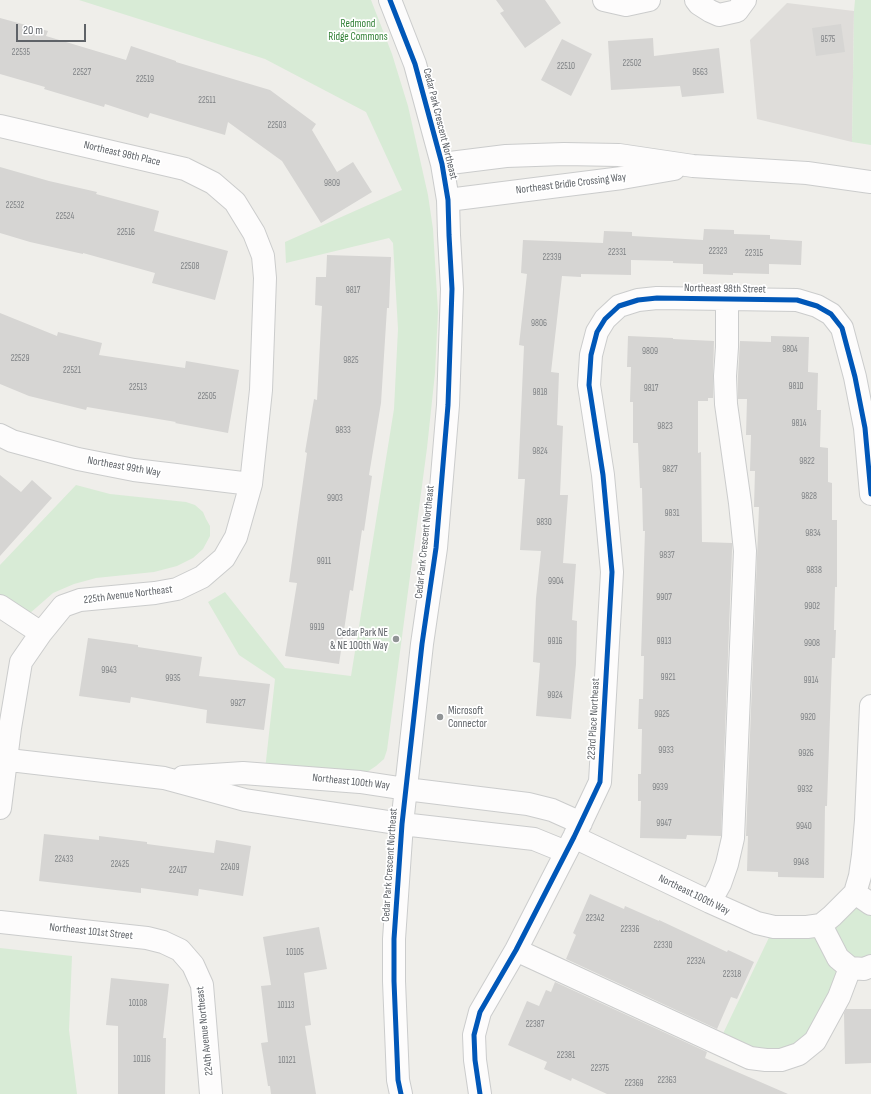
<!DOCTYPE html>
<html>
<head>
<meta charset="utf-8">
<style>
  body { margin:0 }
  #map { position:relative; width:871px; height:1094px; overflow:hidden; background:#efeeea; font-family:"Sofia Sans Condensed",sans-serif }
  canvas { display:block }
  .scale { position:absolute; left:16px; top:24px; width:70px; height:18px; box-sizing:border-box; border:2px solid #5f6368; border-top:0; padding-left:5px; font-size:12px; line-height:14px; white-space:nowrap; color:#5f6368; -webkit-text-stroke:3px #fff; paint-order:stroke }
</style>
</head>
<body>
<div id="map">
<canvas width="871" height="1094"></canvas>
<div class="scale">20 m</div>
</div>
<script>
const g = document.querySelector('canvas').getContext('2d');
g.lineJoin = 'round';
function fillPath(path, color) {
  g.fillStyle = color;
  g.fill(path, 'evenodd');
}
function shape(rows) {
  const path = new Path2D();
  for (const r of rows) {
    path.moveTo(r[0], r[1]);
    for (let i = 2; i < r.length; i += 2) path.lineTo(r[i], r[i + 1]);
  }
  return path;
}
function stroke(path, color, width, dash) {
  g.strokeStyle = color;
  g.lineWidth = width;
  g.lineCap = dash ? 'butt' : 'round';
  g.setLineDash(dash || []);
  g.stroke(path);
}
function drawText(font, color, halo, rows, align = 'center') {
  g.font = font + ' "Sofia Sans Condensed",sans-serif';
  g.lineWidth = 3.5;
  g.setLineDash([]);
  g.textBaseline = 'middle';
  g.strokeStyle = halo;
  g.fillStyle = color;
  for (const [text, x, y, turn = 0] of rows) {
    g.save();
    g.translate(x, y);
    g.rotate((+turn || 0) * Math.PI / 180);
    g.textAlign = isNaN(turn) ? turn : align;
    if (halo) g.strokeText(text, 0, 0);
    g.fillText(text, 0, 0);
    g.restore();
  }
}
const industrial = shape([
  [787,3,854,11,852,142,757,119,750,40]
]);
const green = shape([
  [79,0,371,0,392,54,408,106,428,195,433,229,438,312,435,373,427,448,387,750,384,759,376,766,367,772,265,770,275,679,239,655,208,602,225,592,285,668,351,676,394,409,398,329,393,243,389,238,286,263,285,242,402,190,366,112,265,59],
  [855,0,871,0,871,145,852,142,854,11],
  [76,485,110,494,186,502,195,505,203,512,206,519,210,526,210,536,203,549,193,558,177,566,154,572,96,578,74,584,53,593,29,614,0,596,0,565],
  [846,903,871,904,871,966,864,969,799,1054,718,1044,774,927,791,928],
  [0,948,72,956,69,1030,77,1094,0,1094]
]);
const building = shape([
  [496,0,545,0,561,23,525,48,500,13,504,11],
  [0,18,48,31,46,36,126,60,131,46,176,61,176,62,270,90,316,124,312,130,337,172,353,162,372,192,321,223,282,161,228,122,225,135,150,113,148,118,105,104,104,107,44,89,45,87,0,74],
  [841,24,845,52,816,56,812,28],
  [653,38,654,56,719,48,724,93,682,97,680,86,611,90,608,41],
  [562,39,592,54,571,96,541,80],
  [0,167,49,181,97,192,96,194,159,211,154,231,228,251,215,300,152,283,155,273,83,253,83,254,30,242,0,233],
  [704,229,734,230,734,234,770,235,770,239,802,241,801,265,769,264,769,274,733,273,733,275,703,274,703,264,673,263,673,261,631,260,631,275,581,274,581,277,562,276,551,372,559,373,557,425,563,426,560,495,568,495,563,563,576,564,572,620,577,621,576,664,571,719,536,716,540,663,533,662,536,598,541,551,520,550,525,479,518,479,524,346,519,345,527,274,521,273,523,240,603,243,604,231,632,232,632,236,703,240],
  [327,255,391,257,389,308,387,308,381,403,369,475,372,476,364,531,362,530,353,591,350,590,339,664,285,656,297,583,289,582,307,453,305,452,314,399,317,400,322,306,315,305,316,277,326,277],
  [0,313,57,336,58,332,102,343,99,355,185,368,186,361,239,370,228,433,175,423,176,422,87,407,86,410,29,396,0,384],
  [628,336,673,338,673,339,714,341,713,375,713,398,708,398,708,401,698,401,698,453,701,452,702,542,732,543,732,551,721,836,687,835,686,839,640,838,641,801,638,801,638,774,641,774,642,729,638,729,639,699,643,699,644,656,641,656,645,531,643,531,642,488,640,488,638,443,633,443,633,402,630,402,631,367,627,367],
  [771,336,809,337,808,372,818,373,817,410,821,410,820,447,828,448,828,482,832,483,832,520,837,520,837,587,835,587,834,630,836,630,835,658,832,658,827,806,825,806,824,878,778,877,778,872,747,871,748,836,746,836,759,507,754,507,755,471,750,471,751,435,746,435,747,399,738,399,738,376,740,341,771,342],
  [0,475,21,492,32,480,52,498,0,556],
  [88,638,138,645,138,647,202,657,199,676,270,684,264,730,206,723,207,710,131,697,130,703,79,696],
  [44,834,99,840,99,836,147,842,147,844,214,853,216,840,251,846,243,896,199,889,198,896,141,888,141,893,39,881],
  [590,894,624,909,625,906,659,921,659,920,727,952,728,950,754,962,737,999,731,997,717,1029,566,959,576,935,573,933],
  [319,927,327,969,304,973,311,1025,305,1026,316,1094,271,1094,270,1086,268,1086,261,1043,268,1042,261,986,271,985,263,937],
  [111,978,169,984,163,1038,166,1038,165,1094,118,1094,118,1026,106,1025],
  [555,982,707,1052,705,1058,788,1094,607,1094,572,1078,571,1081,544,1069,547,1062,508,1045,527,1001,539,1006,546,990,551,992],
  [846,1009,871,1009,871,1063,845,1064,844,1013]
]);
const minor = shape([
  [390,0,415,64,442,164,448,200,449,235,452,289,448,405,436,548,422,644,402,824,394,939,394,981,398,1080,401,1094],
  [604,0,626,5,649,0],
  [696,0,699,4,710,11,719,15,737,11,745,0],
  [0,126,185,169,213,183,235,202,254,233,263,256,265,278,261,390,251,484,236,537,224,558,202,577,177,589,155,593,80,600,63,606,41,633,21,662,10,728,0,808],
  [442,164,506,156,564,154,619,155,693,166,807,173,871,182],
  [448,200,622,178,674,169],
  [0,435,12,441,78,459,134,470,251,484],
  [0,606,41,633],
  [0,759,164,778,245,800,402,824,534,839,566,852],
  [183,777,243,773,360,782,406,789,528,804,552,810,581,823],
  [574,837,710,902,757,923,774,927,807,927,821,925,832,916,855,893,860,876,863,855,866,820,871,706],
  [855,893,871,904],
  [710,902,720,884,727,864,733,838,745,551,740,503,726,404,725,376,727,347,727,298],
  [0,922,147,938,163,942,180,950,193,965,202,985,211,1094],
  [821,925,838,958,850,968,864,969,871,966],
  [516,950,750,1058,766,1060,781,1060,799,1054,815,1041,839,997,850,968],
  [480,1094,475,1060,474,1035,480,1012,516,950,574,837,600,782,612,572,603,475,589,385,591,355,597,332,605,319,619,306,638,300,657,298,797,300,817,306,831,314,842,328,855,377,865,428,871,494]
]);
const cycleway = shape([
  [390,0,415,64,442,164,448,200,449,235,452,289,448,405,436,548,422,644,402,824,394,939,394,981,398,1080,401,1094],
  [480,1094,475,1060,474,1035,480,1012,516,950,574,837,600,782,612,572,603,475,589,385,591,355,597,332,605,319,619,306,638,300,657,298,797,300,817,306,831,314,842,328,855,377,865,428,871,494]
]);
const markers = [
  [396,639,4,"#919496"],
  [440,717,4,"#919496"]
];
const numberNames = [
  ["9575",828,40],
  ["22535",21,53],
  ["22502",632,64],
  ["22510",566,67],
  ["22527",82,73],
  ["9563",700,73],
  ["22519",145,80],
  ["22511",207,101],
  ["22503",277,126],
  ["9809",332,184],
  ["22532",15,206],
  ["22524",65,217],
  ["22516",126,233],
  ["22323",718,252],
  ["22331",617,253],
  ["22315",754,254],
  ["22339",552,258],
  ["22508",190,267],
  ["9817",353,291],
  ["9806",539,324],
  ["9804",790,350],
  ["9809",650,352],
  ["22529",20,359],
  ["9825",351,361],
  ["22521",72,371],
  ["9810",796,387],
  ["22513",138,388],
  ["9817",651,389],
  ["9818",540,393],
  ["22505",207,397],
  ["9814",799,424],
  ["9823",665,427],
  ["9833",343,431],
  ["9824",540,452],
  ["9822",807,462],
  ["9827",670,470],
  ["9828",809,497],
  ["9903",335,499],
  ["9831",672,514],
  ["9830",544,523],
  ["9834",813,534],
  ["9837",667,556],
  ["9911",324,562],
  ["9838",814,571],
  ["9904",556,582],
  ["9907",664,598],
  ["9902",812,607],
  ["9919",317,628],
  ["9916",555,642],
  ["9913",664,642],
  ["9908",812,644],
  ["9943",109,671],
  ["9921",668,678],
  ["9935",173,679],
  ["9914",811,681],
  ["9924",555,696],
  ["9927",238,704],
  ["9925",662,715],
  ["9920",808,718],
  ["9933",666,751],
  ["9926",806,754],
  ["9939",660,788],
  ["9932",805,790],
  ["9947",664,824],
  ["9940",804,827],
  ["22433",64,860],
  ["9948",801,863],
  ["22425",120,865],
  ["22409",230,868],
  ["22417",178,871],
  ["22342",595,919],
  ["22336",630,930],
  ["22330",663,946],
  ["10105",295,953],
  ["22324",696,962],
  ["22318",732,975],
  ["10108",138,1004],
  ["10113",286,1006],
  ["22387",535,1025],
  ["22381",566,1056],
  ["10116",142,1060],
  ["10121",287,1061],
  ["22375",600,1069],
  ["22363",667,1081],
  ["22369",634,1084]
];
const parkNames = [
  ["Redmond",358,24],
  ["Ridge Commons",358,37]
];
const streetNames = [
  ["Cedar Park Crescent Northeast",440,124,76],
  ["Northeast 98th Place",122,154,13],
  ["Northeast Bridle Crossing Way",571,184,-7],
  ["Northeast 98th Street",725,289,1],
  ["Northeast 99th Way",124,467,10],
  ["Cedar Park Crescent Northeast",425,542,-84],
  ["225th Avenue Northeast",128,595,-7],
  ["223rd Place Northeast",594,719,-87],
  ["Northeast 100th Way",351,782,6],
  ["Cedar Park Crescent Northeast",390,865,-86],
  ["Northeast 100th Way",694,895,26],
  ["Northeast 101st Street",91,932,6],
  ["224th Avenue Northeast",205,1031,-96]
];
const poiNames = [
  ["Cedar Park NE",388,633],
  ["& NE 100th Way",388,646],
  ["Microsoft",448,711,"left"],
  ["Connector",448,724,"left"]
];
fillPath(industrial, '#dfddda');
fillPath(green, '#d8ebd6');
fillPath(building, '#d6d5d3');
stroke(minor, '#cbcccc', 24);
stroke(minor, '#fdfcfc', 22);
stroke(cycleway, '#0057b8', 5);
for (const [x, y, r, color] of markers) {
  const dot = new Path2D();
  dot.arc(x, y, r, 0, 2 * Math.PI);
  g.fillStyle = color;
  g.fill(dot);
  stroke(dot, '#fff', 1.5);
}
drawText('9px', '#7e8184', null, numberNames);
drawText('11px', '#348238', '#fff', parkNames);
drawText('11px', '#5f6368', '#fff', streetNames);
drawText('11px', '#5f6368', '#fff', poiNames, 'right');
</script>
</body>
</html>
